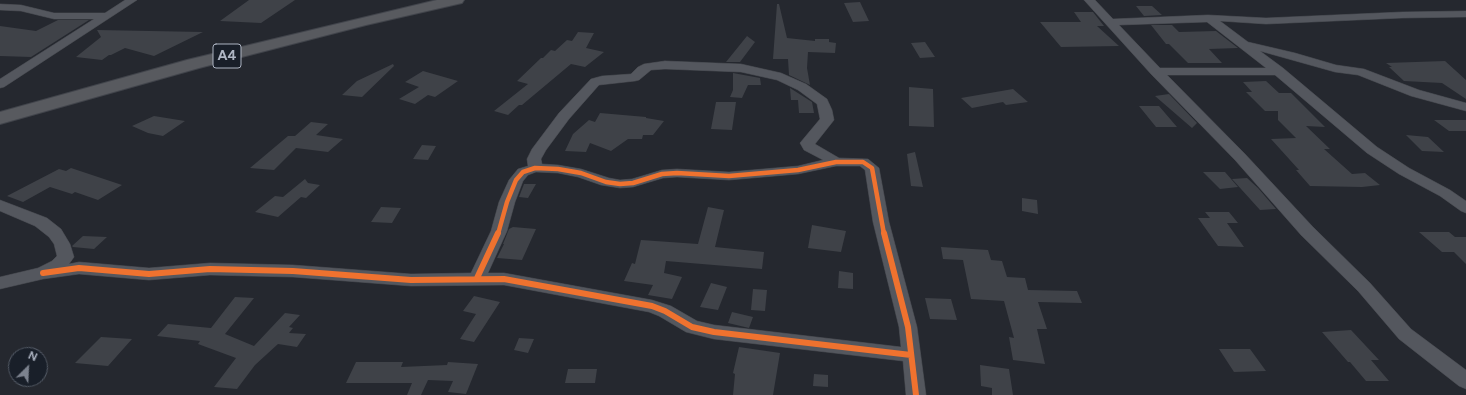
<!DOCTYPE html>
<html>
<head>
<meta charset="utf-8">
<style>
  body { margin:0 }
  #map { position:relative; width:1466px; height:395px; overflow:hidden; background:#25282f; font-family:Figtree,sans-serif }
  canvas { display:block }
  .north { position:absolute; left:8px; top:347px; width:40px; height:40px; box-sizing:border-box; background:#191f29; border:1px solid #545b66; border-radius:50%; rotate:24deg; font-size:11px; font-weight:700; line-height:16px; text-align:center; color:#adb4c2 }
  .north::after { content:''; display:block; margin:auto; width:14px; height:18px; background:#7d838f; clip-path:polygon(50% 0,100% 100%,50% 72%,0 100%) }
</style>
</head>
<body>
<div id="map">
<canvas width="1466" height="395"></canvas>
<div class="north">N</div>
</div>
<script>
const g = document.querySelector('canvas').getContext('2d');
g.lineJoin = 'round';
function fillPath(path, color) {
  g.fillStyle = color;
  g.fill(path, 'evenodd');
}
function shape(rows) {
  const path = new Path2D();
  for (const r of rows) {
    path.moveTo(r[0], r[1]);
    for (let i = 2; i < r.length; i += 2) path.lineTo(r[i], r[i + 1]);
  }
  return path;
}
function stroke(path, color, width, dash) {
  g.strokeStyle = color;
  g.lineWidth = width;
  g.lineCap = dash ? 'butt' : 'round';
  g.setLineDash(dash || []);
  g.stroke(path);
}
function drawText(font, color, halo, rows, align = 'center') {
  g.font = font + ' Figtree,sans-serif';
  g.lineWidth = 3;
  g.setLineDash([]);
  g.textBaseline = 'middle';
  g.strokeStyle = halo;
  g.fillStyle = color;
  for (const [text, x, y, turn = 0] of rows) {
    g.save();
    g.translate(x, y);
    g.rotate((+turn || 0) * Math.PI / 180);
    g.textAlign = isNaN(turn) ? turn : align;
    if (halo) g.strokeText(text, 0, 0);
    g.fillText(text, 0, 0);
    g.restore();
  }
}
const building = shape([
  [249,0,295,0,261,23,220,21],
  [860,2,869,21,853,22,844,3],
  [777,4,779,4,787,38,815,41,815,39,829,39,829,42,836,43,835,53,808,52,807,68,810,85,789,75,788,59,773,59],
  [1136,6,1152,6,1162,15,1144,16],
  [1074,12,1093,12,1104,26,1097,26,1119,46,1061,47,1040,22,1081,22],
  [58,20,89,20,31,57,0,56,0,26,36,31],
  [1151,25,1172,25,1179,32,1216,31,1238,48,1209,49,1222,63,1188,63,1169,44,1166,44],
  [97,30,203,32,154,56,125,48,111,55,109,55,102,60,76,57,101,37],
  [578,32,594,33,586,48,604,52,585,67,571,64,522,105,519,105,508,115,494,111,528,84,517,81,541,58,543,58,551,50,555,51,567,40,572,41],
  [747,36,755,42,740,62,726,62],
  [925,42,935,57,920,58,911,43],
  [1445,61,1466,80,1466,99,1442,83,1404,81,1389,67,1392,67,1386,63],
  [393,64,394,66,362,97,342,95,357,81],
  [423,71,458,81,435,97,428,95,415,104,399,99,419,87,405,82],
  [733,73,760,78,761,85,748,85,742,98,730,97,733,90],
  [1266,81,1279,93,1291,93,1325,127,1306,126,1330,149,1324,149,1352,174,1365,173,1380,185,1362,187,1310,186,1296,170,1299,170,1271,139,1296,138,1278,120,1278,111,1265,111,1246,92,1252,92,1243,82],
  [909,87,933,89,934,127,909,126],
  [790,88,812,102,814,113,799,113,798,100,791,100],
  [1013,89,1028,102,1006,105,1003,102,972,108,961,98],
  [1169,94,1197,123,1192,128,1155,96],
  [716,102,736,102,732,130,711,129],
  [1139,106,1159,106,1177,127,1156,127],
  [600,113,646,117,646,118,664,121,653,135,643,135,642,139,628,139,611,151,590,143,586,152,565,151,573,134,589,120,595,122],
  [154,116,185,121,163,136,148,133,132,126],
  [1434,120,1466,120,1466,131,1449,131],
  [311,122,328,124,316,135,343,139,328,152,296,148,274,170,250,168,288,136,295,136],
  [1406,135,1428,137,1444,152,1422,151],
  [422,145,436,146,428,160,413,159],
  [915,152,923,187,911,186,907,154],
  [71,168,122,185,98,200,75,192,72,194,50,187,23,202,7,196,59,169,66,171],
  [1203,172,1225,172,1238,187,1220,189],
  [1247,178,1258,188,1276,209,1260,210,1232,179],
  [305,179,308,183,320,185,306,198,301,197,278,217,255,212,275,196,283,197],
  [524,184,536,184,528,198,519,197],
  [1022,198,1037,200,1038,214,1022,211],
  [381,207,401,208,392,223,371,222],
  [708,207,724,210,715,247,764,252,762,269,666,261,664,273,682,277,672,299,648,295,653,285,624,281,632,263,635,264,641,240,698,244],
  [1205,212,1229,212,1238,223,1227,223,1244,247,1218,246,1198,218,1210,218],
  [812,225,846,231,841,252,808,248],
  [513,227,536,229,522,260,497,258,504,244,503,244,509,229],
  [1419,232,1449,232,1455,237,1466,237,1466,264,1454,252,1442,252],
  [83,236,107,237,94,249,73,247,72,246],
  [941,247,988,250,991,260,1002,261,1007,277,1025,278,1028,290,1077,291,1082,303,1038,302,1047,329,1037,329,1045,364,1013,360,1009,337,1014,338,1004,301,971,299,963,260,943,259],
  [839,271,853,273,853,289,838,288],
  [711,283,727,287,718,310,700,307],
  [753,289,767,290,765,311,751,310],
  [474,296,500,302,474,342,460,339,476,314,463,311],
  [235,297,254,298,225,334,254,346,285,313,300,315,289,327,293,328,289,333,306,334,297,347,278,344,255,365,237,389,214,387,236,358,198,344,200,341,157,336,168,324,211,328],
  [925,298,951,299,957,320,930,319],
  [732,312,753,317,749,328,728,323],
  [1351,330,1379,360,1371,360,1389,381,1366,381,1350,362,1348,362,1322,332],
  [101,337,132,339,108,366,75,363],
  [519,338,534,339,528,353,514,350],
  [739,347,780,353,773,395,733,395,735,374,733,373],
  [1219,349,1250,349,1266,371,1234,372],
  [356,362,403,362,401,367,447,365,448,362,478,364,466,394,448,392,453,381,428,380,421,395,407,395,412,383,346,383],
  [980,365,1009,369,1013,395,992,395,992,388,981,386],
  [568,369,597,369,595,383,565,383],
  [814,374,828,375,828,387,813,386]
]);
const minor = shape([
  [125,0,137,0,4,87,0,88,0,79,94,19,54,19,21,11,0,10,0,4,21,5,54,13,105,13,125,0],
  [1084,0,1095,0,1113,19,1208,15,1266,18,1402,12,1466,11,1466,17,1402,18,1266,24,1220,21,1248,42,1295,53,1336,65,1364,69,1419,90,1466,103,1466,111,1411,96,1358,75,1335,72,1260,51,1283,68,1377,147,1409,168,1450,190,1466,201,1466,213,1461,211,1440,196,1399,174,1367,153,1275,75,1167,75,1245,154,1313,227,1370,283,1411,329,1466,370,1466,389,1459,386,1399,339,1358,291,1301,235,1235,160,1151,74,1084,0],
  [1207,22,1266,68,1160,68,1119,25,1207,22],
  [665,61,741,64,781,73,806,84,827,99,832,110,834,120,815,144,839,158,868,159,879,168,889,222,917,327,926,395,906,395,903,361,714,339,686,332,659,316,649,312,504,285,411,286,293,277,210,275,149,280,79,274,43,279,0,289,0,277,38,268,52,261,57,256,54,244,49,237,35,226,0,211,0,200,47,218,61,229,70,244,74,257,69,264,79,262,149,268,210,263,293,265,411,274,471,273,491,231,499,202,509,180,518,169,528,166,527,159,532,149,559,113,591,79,602,76,631,74,638,67,644,64,665,61],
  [665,69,741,72,777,80,798,90,817,104,820,119,800,143,804,150,823,160,798,166,729,172,677,169,662,170,632,179,620,180,609,178,581,169,558,165,542,164,541,159,546,150,569,119,599,85,635,81,639,80,651,70,665,69],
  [836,166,860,166,865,170,873,222,899,327,901,347,714,325,697,321,671,306,652,300,504,273,488,273,507,231,515,202,523,181,528,175,536,172,558,173,578,177,601,185,620,188,633,187,663,178,677,177,729,180,798,174,836,166]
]);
const trunk = shape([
  [437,0,464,0,462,3,366,25,199,68,0,124,0,112,187,60,437,0]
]);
const cyclewayFar1 = shape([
  [498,234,507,202,516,180,523,172,535,168,558,169,581,173,606,182,620,184,633,183,662,174,677,173,729,176,798,170,836,162,863,162,872,168,884,234]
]);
const cycleway = shape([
  [884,233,908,327,916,395],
  [43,273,79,268,149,274,210,269,293,271,411,280,504,279,652,306,665,311,692,327,714,332,911,355],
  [477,278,498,233]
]);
const shields = [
  [227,56,28]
];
const shieldNames = [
  ["A4",227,56]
];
fillPath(building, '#3f4248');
stroke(minor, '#404349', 1);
stroke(trunk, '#41444b', 2);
fillPath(minor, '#54575e');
fillPath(trunk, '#585a5f');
stroke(cyclewayFar1, '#ef722f', 4.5);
stroke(cycleway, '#ef722f', 6);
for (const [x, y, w] of shields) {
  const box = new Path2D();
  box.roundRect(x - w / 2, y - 12, w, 24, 3);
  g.fillStyle = '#191f29';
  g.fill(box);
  stroke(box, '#adb4c2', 1);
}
drawText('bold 14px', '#adb4c2', null, shieldNames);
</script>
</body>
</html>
